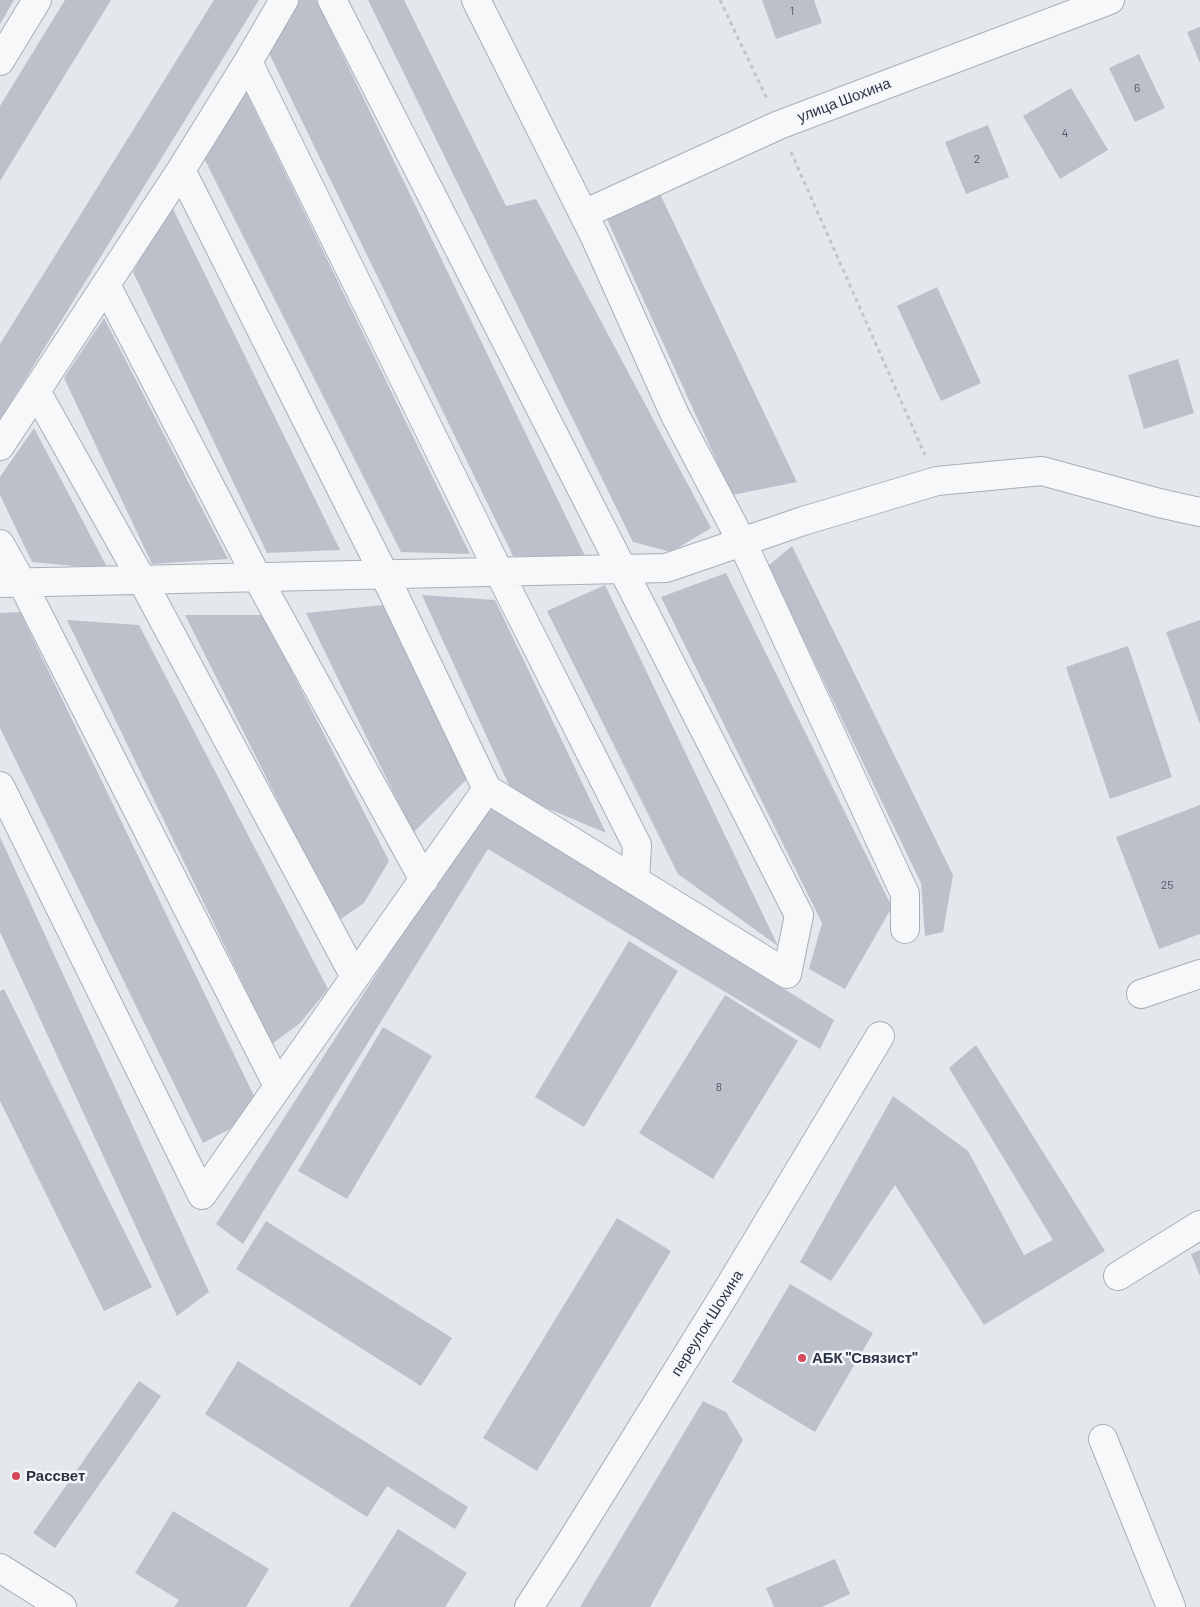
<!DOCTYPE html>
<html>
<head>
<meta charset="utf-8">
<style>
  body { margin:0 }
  canvas { display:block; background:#e4e7ec }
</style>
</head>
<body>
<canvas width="1200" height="1607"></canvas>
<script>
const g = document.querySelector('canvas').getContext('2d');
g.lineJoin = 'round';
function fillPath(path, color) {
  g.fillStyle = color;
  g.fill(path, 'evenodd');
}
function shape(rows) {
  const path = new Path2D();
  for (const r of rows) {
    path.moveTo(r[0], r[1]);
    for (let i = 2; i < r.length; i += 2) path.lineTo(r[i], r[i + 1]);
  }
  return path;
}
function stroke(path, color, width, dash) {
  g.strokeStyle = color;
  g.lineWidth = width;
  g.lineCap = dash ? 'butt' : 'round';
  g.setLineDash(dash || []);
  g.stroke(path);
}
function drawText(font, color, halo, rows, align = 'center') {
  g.font = font + ' Barlow,sans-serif';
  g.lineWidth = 5;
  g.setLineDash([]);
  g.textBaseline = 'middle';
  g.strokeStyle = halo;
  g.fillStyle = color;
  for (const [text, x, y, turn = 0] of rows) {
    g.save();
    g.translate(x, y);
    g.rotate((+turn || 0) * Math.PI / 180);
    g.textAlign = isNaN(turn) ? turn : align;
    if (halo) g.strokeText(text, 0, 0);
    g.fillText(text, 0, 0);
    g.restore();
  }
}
const building = shape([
  [0,0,14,0,0,24],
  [65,0,111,0,0,181,0,106],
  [214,0,259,0,0,420,0,344],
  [299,0,316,0,585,556,513,556,267,49],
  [368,0,404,0,506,206,536,199,711,528,671,552,633,542],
  [762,0,814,0,822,23,776,39],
  [1200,27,1200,63,1187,32],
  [1139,54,1165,108,1135,122,1109,68],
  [1071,88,1108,150,1060,179,1023,116],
  [246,92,470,554,401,552,204,158],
  [988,125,1009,177,966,194,945,142],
  [660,194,797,482,732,495,605,215],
  [171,205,340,550,267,553,133,272],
  [937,287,981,383,941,401,897,306],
  [104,318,228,559,152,564,64,378],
  [1178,359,1194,413,1144,429,1128,375],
  [34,428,108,569,32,562,0,495,0,477],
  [792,546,953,875,943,932,925,936,921,883,768,566],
  [726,573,892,907,845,989,809,969,822,923,661,597],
  [605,585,778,946,678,874,547,611],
  [422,595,495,600,606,833,513,794],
  [383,605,470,776,413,833,306,613],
  [20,612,256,1100,232,1128,203,1143,0,728,0,613],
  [185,615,263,615,389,861,364,903,338,921],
  [67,620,139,625,328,989,300,1023,272,1044],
  [1200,620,1200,724,1166,632],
  [1128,646,1172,777,1110,799,1066,667],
  [486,803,834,1020,820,1049,488,849,243,1244,216,1224],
  [1200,805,1200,934,1159,949,1116,837],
  [0,837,209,1292,177,1316,0,932],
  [629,941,678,971,584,1127,535,1097],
  [4,989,152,1287,104,1311,0,1101,0,991],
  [725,995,798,1041,713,1179,639,1133],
  [383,1027,432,1056,347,1199,298,1171],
  [976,1045,1105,1251,984,1325,895,1185,831,1281,800,1262,893,1096,968,1151,1024,1255,1053,1240,949,1068],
  [617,1218,671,1251,537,1471,483,1438],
  [266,1221,452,1338,421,1386,236,1269],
  [1200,1250,1200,1276,1191,1254],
  [790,1284,873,1333,815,1432,732,1382],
  [238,1361,468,1507,455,1529,387,1486,367,1517,205,1414],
  [139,1381,161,1396,55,1548,33,1533],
  [703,1401,726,1412,743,1440,650,1607,580,1607],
  [173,1511,269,1569,246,1607,174,1607,179,1600,135,1573],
  [398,1529,467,1573,445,1607,349,1607],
  [835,1559,850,1594,822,1607,774,1607,766,1588]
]);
const path = shape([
  [720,0,767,99],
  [791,152,925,455]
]);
const minor = shape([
  [476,0,595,237,675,415,742,542,905,894,905,929],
  [0,61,37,0],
  [248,62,499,572,637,845,635,880],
  [181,170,384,574,487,789],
  [584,214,779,125,1110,0],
  [106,285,257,577,424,880],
  [36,391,142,580,355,977],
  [0,446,181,170,248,62,284,0],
  [0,544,22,583,278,1086],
  [0,583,666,568,803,521,937,481,1042,471,1159,503,1200,512],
  [0,786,202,1195,487,789,787,974,799,915,332,0],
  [1141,994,1200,974],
  [1118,1276,1200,1225],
  [1103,1439,1171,1607],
  [0,1568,62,1607],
  [529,1607,569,1545,722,1299,880,1036]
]);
const markers = [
  [802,1358,5,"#d1495b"],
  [16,1476,5,"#d1495b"]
];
const numberNames = [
  ["1",792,11],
  ["6",1137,88],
  ["4",1065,133],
  ["2",977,159],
  ["25",1167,885],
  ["8",719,1087]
];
const streetNames = [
  ["улица Шохина",844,100,-21],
  ["переулок Шохина",707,1323,-58]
];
const poiNames = [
  ["АБК \"Связист\"",812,1358],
  ["Рассвет",26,1476]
];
fillPath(building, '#bbc0ca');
stroke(minor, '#a9aeb7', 30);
stroke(path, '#c2c5cb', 3, [4, 4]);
stroke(minor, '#f7f8fa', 28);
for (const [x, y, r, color] of markers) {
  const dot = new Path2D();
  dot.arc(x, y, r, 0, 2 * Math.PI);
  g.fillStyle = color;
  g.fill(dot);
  stroke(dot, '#f4f6f9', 2);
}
drawText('12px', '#4f5766', null, numberNames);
drawText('15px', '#2b3445', '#f4f6f9', streetNames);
drawText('bold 15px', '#2b3445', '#f4f6f9', poiNames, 'left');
</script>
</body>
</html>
